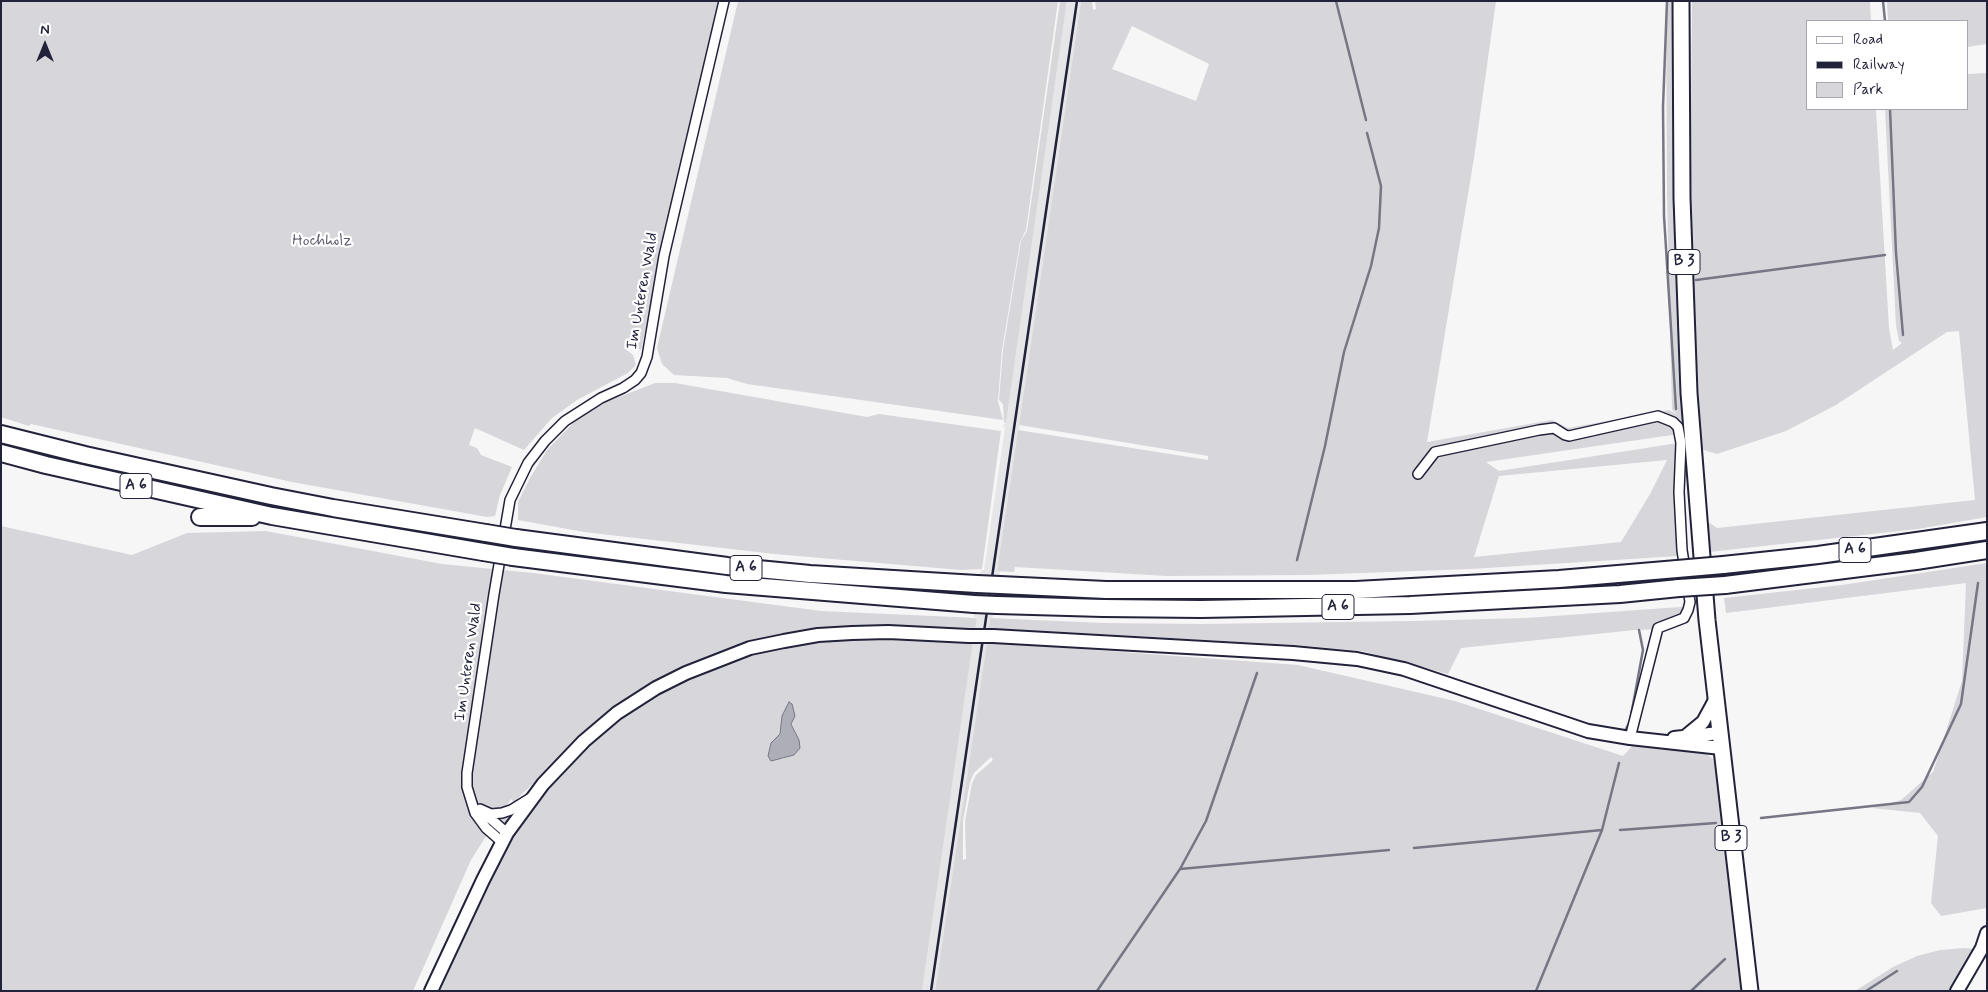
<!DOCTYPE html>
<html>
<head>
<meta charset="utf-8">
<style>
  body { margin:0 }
  #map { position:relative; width:1988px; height:992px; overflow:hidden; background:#f6f6f7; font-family:Mynerve,sans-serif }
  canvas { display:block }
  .frame { position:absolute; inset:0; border:2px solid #22223b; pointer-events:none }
  .legend { position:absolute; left:1806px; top:20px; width:162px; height:90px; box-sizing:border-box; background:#fff; border:1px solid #a7a7b1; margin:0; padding:6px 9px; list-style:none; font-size:15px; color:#22223b }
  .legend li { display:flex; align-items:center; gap:10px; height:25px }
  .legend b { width:25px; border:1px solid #a7a7b1 }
  .north { position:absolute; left:20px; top:20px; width:50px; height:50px; -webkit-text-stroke:4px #fff; paint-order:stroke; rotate:0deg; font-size:14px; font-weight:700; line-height:20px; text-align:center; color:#22223b }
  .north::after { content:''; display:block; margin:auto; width:18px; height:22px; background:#22223b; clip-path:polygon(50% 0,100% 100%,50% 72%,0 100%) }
</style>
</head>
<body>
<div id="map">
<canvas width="1988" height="992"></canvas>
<div class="frame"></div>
<ul class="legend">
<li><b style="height:6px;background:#fff"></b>Road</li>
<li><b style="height:6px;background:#22223b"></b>Railway</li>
<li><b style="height:14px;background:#d7d7db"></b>Park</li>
</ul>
<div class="north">N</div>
</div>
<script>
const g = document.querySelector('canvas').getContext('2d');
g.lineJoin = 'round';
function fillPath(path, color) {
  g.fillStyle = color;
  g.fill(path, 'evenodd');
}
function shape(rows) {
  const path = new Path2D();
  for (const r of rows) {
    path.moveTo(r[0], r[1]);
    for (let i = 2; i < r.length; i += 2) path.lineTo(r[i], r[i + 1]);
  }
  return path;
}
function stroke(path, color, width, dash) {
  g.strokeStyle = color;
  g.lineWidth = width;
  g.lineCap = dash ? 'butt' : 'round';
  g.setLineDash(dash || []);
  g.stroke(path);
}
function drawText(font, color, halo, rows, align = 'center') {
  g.font = font + ' Mynerve,sans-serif';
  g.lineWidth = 4.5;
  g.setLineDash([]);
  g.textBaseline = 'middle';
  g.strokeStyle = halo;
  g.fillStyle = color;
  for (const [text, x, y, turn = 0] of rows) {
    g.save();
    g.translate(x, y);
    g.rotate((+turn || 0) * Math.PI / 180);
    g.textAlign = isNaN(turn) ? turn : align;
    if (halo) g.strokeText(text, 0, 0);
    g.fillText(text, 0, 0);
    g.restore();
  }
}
const built = shape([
  [1067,1,1081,1,1019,425,1020,428,1018,430,997,571,1000,571,997,592,993,617,990,618,989,630,991,636,990,642,987,643,935,991,922,991,973,642,970,640,972,630,975,630,977,617,974,617,974,614,981,570,984,570,1005,428,1003,425,1006,423]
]);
const green = shape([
  [1,1,719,1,688,134,641,350,626,343,624,348,633,355,636,365,628,373,577,400,552,418,524,450,475,428,469,445,477,448,481,455,512,467,500,495,495,516,487,517,292,482,31,424,29,426,1,417],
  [738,1,1058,1,1026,230,1020,242,1002,350,998,401,1003,420,747,384,727,378,674,375,662,364,657,348],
  [1060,1,1067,1,1006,423,1004,422,1003,404,999,400,1003,350,1021,241,1027,231],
  [1081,1,1092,1,1093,10,1096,9,1095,1,1496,1,1474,158,1427,442,1552,420,1568,428,1669,410,1678,415,1672,410,1667,193,1666,1,1675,1,1675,209,1683,419,1686,433,1486,462,1499,471,1678,443,1678,461,1674,469,1679,556,1471,569,1308,575,1167,576,1015,567,1014,572,997,571,1018,430,1208,460,1208,456,1019,425],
  [1132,26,1209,64,1196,101,1112,69],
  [1667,460,1650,494,1621,542,1474,557,1499,476],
  [1692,1,1870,1,1871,21,1807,21,1807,109,1876,109,1889,328,1893,350,1902,343,1899,341,1896,326,1885,109,1967,109,1967,74,1987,73,1987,517,1918,529,1709,552,1707,521,1717,528,1975,500,1959,331,1947,332,1836,405,1786,431,1717,454,1697,448,1694,393,1694,284,1690,227],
  [1887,1,1987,1,1987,44,1967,47,1967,21,1888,21],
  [655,383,675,383,867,417,879,414,1001,431,982,569,961,570,774,554,584,532,518,520,518,502,530,478,547,450,578,418,609,401],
  [1,526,132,555,187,533,266,531,442,564,533,573,821,611,977,618,975,630,959,629,749,644,583,735,514,802,511,799,499,817,508,818,505,824,498,819,493,826,498,833,490,830,471,860,413,991,1,991],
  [1987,563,1987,908,1941,916,1931,903,1938,836,1920,813,1872,808,1901,800,1933,772,1962,681,1966,583,1726,613,1724,598,1842,585],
  [1694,606,1689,622,1661,629,1635,630,1461,648,1448,674,1362,651,1295,645,1007,629,1006,631,988,630,990,618,1103,623,1202,624,1412,621,1526,618],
  [853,638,957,640,973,642,922,991,439,991,501,861,498,859,507,844,559,770,620,717,658,692,688,677,752,653,818,640],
  [786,710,799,740,800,748,794,755,782,759,769,750,771,743,780,734,782,716],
  [987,642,1298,665,1455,701,1623,756,1634,744,1704,752,1713,759,1716,773,1741,991,935,991],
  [991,757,993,760,976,775,972,783,965,821,966,859,963,860,963,821,970,782,974,773],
  [1963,948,1975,949,1959,980,1951,991,1855,991,1893,967,1917,956,1940,950]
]);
const water = shape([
  [789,702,792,704,795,716,791,724,799,740,800,748,794,755,771,761,768,756,771,743,780,734,782,716,789,702]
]);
const stream = shape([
  [1336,1,1366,120],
  [1667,1,1663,107,1664,216,1676,409],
  [1883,1,1885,21],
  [1890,109,1896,253,1903,335],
  [1696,280,1885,255],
  [1297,560,1325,446,1344,352,1371,266,1379,228,1381,186,1367,133],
  [1626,729,1630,721,1643,650,1639,630],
  [1761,818,1909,802,1922,787,1961,704,1978,583],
  [1620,830,1716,823],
  [1414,848,1602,830],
  [1180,869,1389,850],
  [1097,991,1180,869,1206,821,1257,673],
  [1536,991,1602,830,1619,763],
  [1691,991,1725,959],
  [1866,991,1897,971]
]);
const minor = shape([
  [1418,474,1435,452,1539,430,1554,428,1565,435,1569,436,1658,416,1673,422,1678,427,1681,443,1679,492,1682,550,1690,602,1688,610,1684,618,1658,628,1630,738],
  [480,809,491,814,502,813,511,810,532,797],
  [484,813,507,833],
  [502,842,486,828,475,813,467,787,467,773,494,594,510,500,528,463,545,441,565,421,601,398,623,388,635,380,641,373,647,357,664,256,724,1]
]);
const secondary = shape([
  [993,636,1293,653,1357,659,1404,669,1588,731,1630,738,1721,748],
  [1686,736,1703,722,1715,700],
  [1674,738,1719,733],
  [431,991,483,880,507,833,543,784,584,741,617,713,656,688,686,673,750,648,784,641,818,635,852,633,888,632,969,636],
  [1957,991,1982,948,1987,933]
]);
const primary = shape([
  [1681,1,1682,198,1689,393,1707,620,1750,991]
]);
const motorway = shape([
  [1,434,85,455,271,496,333,508,486,533],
  [1,453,46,465,272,516,483,552],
  [200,517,252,517],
  [516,538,727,566,810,574,977,584],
  [513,557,726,584,974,604],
  [1723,565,1818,555,1987,531],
  [1000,585,1106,590,1356,590,1559,579,1677,569],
  [1725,585,1916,561,1987,550],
  [997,605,1103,608,1201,609,1410,605,1620,594,1679,588]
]);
const rail = shape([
  [931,991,1077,1]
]);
const secondaryBridge = shape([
  [969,636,993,636]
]);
const motorwayBridge = shape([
  [486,533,516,538],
  [483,552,513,557],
  [1677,569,1723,565],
  [977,584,1000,585],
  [1679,588,1725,585],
  [974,604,997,605]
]);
const shields = [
  [1684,262,32],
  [136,486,32],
  [1855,550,32],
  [746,568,32],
  [1338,607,32],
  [1731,838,32]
];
const shieldNames = [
  ["B 3",1684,262],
  ["A 6",136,486],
  ["A 6",1855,550],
  ["A 6",746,568],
  ["A 6",1338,607],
  ["B 3",1731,838]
];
const parkNames = [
  ["Hochholz",322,242]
];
const streetNames = [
  ["Im Unteren Wald",643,291,-80],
  ["Im Unteren Wald",469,662,-82]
];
fillPath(built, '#e6e6e9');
fillPath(green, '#d7d7db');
fillPath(water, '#aeaeb7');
stroke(water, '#767685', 1);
stroke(stream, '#767685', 2.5);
stroke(minor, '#22223b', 12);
stroke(secondary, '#22223b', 16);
stroke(primary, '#22223b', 19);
stroke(motorway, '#22223b', 20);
stroke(minor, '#fff', 9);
stroke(secondary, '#fff', 12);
stroke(primary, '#fff', 15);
stroke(motorway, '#fff', 16);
stroke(rail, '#22223b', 2.5);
stroke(secondaryBridge, '#22223b', 16, []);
stroke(motorwayBridge, '#22223b', 20, []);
stroke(secondaryBridge, '#fff', 12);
stroke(motorwayBridge, '#fff', 16);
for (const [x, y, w] of shields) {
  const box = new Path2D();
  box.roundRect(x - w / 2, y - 12.5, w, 25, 4);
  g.fillStyle = '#fff';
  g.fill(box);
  stroke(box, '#22223b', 1);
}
drawText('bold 15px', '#22223b', null, shieldNames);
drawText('16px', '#58586b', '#fff', parkNames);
drawText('16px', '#22223b', '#fff', streetNames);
</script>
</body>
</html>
